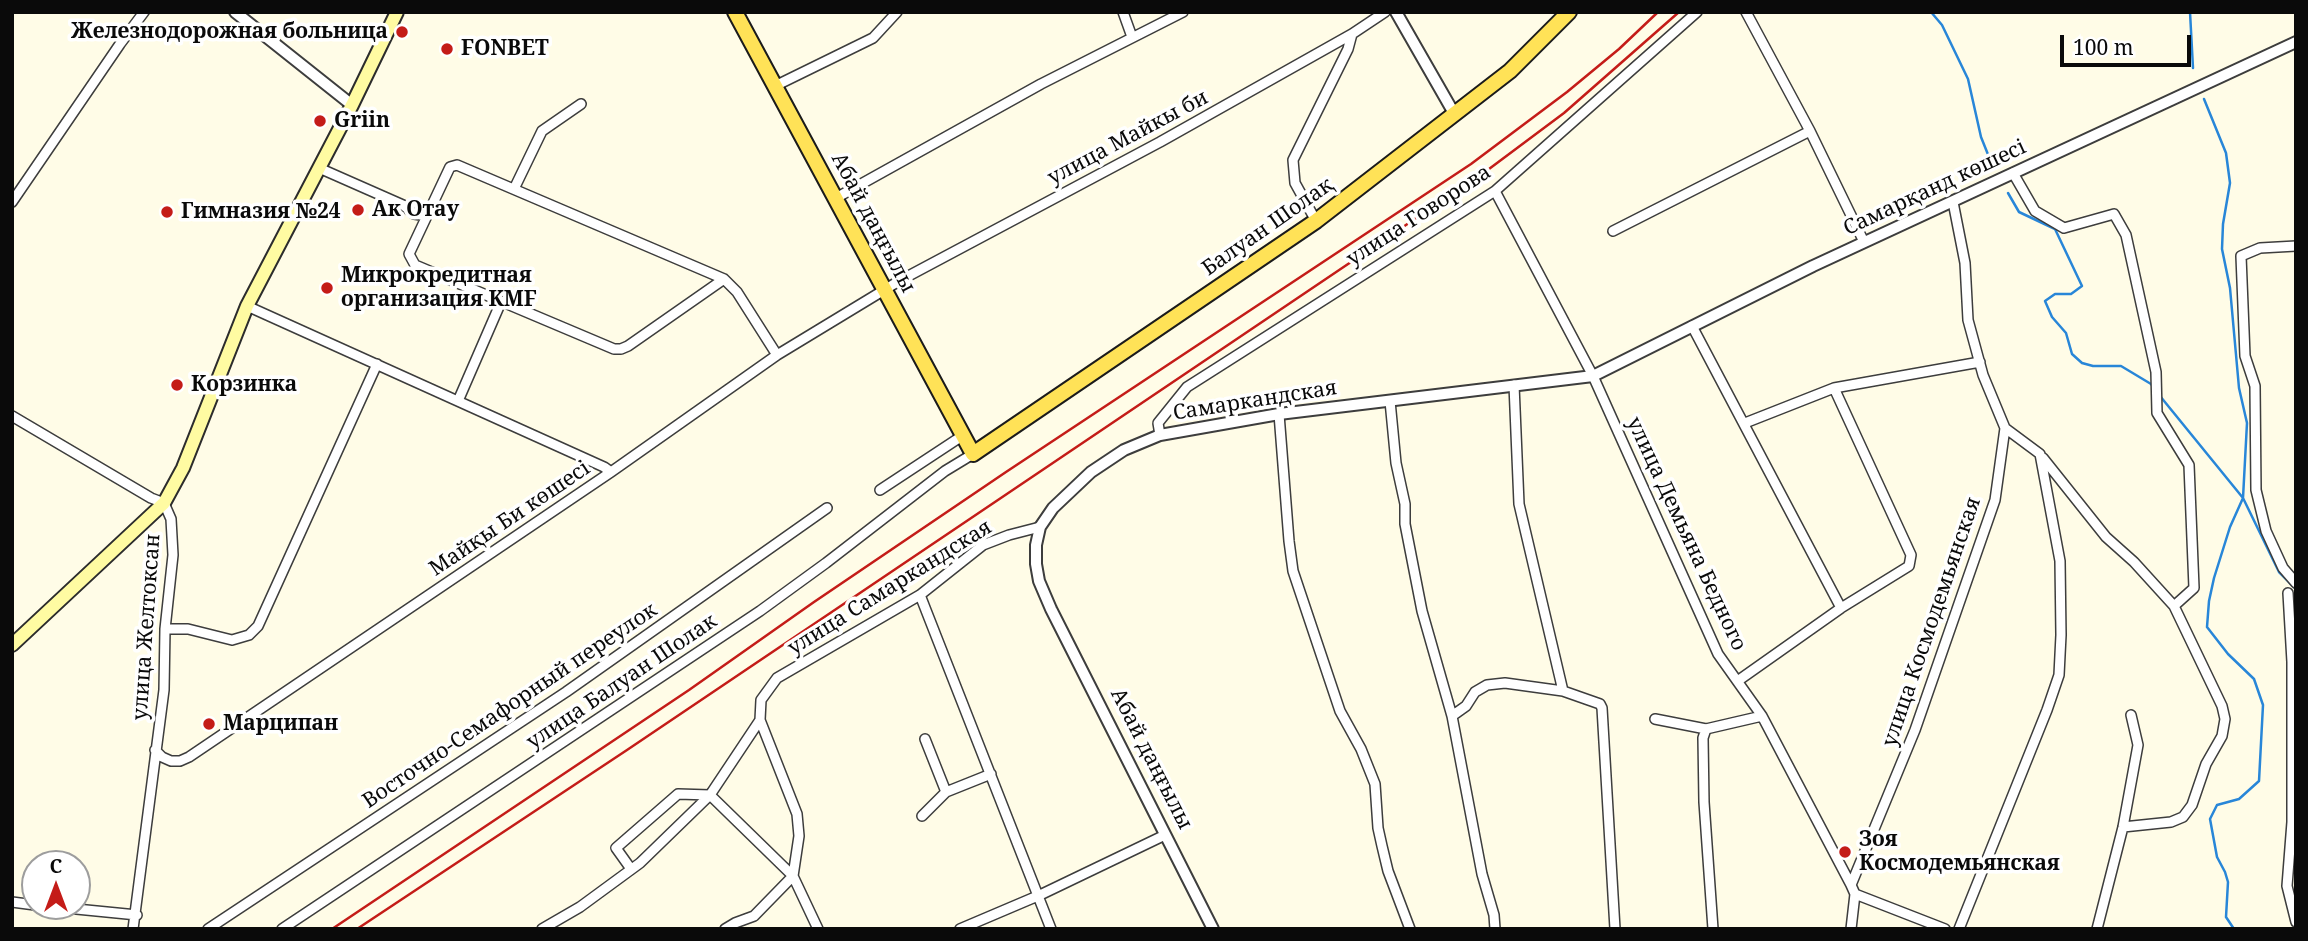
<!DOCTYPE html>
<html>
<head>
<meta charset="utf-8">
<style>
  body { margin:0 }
  #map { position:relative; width:2308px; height:941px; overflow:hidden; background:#fffce7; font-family:"Noto Serif",serif }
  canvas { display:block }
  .frame { position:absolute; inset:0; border:14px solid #0a0a0a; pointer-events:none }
  .north { position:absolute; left:21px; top:850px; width:70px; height:70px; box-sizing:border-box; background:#fff; border:2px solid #9d9d9d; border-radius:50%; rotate:0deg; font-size:19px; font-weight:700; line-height:28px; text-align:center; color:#0a0a0a }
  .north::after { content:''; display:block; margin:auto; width:24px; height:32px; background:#c41c18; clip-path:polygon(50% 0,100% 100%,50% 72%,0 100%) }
  .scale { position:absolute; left:2060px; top:35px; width:131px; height:32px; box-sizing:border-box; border:4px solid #0a0a0a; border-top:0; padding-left:9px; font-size:21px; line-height:24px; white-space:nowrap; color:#0a0a0a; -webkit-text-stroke:5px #fff; paint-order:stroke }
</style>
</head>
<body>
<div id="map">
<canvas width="2308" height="941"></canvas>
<div class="frame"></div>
<div class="north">С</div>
<div class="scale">100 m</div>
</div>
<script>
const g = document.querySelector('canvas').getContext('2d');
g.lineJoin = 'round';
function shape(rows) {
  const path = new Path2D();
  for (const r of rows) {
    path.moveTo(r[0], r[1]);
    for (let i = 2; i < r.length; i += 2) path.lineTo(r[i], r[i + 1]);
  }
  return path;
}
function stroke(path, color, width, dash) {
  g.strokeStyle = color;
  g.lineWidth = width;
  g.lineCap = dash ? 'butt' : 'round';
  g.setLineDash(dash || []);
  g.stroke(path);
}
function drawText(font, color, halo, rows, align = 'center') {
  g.font = font + ' "Noto Serif",serif';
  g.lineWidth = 7;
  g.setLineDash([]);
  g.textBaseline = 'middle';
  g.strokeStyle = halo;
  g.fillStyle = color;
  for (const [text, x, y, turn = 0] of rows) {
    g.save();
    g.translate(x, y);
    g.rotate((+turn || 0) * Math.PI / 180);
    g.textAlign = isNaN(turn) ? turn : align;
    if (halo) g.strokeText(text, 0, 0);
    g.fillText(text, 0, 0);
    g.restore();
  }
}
const stream = shape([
  [1931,12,1942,25,1968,79,1981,137,1991,162],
  [2190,12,2193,68],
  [2204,99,2226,153,2230,183,2223,224,2222,249,2230,288,2239,388,2247,423,2243,498,2230,527,2214,578,2209,601,2207,627,2228,654,2254,679,2263,705,2259,781,2239,799,2217,805,2210,819,2217,857,2225,872,2228,882,2226,917,2234,929],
  [2008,193,2019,212,2055,229,2082,286,2071,294,2055,294,2045,301,2052,317,2066,333,2072,354,2082,363,2093,366,2121,366,2151,384,2154,388],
  [2160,396,2243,498,2279,572,2296,589]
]);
const minor = shape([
  [1123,12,1132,37],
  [1746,12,1810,131,1864,242],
  [775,86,873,38,897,12],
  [319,168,403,205,414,214,427,216],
  [2013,173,2035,211,2064,228,2114,214,2126,235,2156,372,2157,413,2189,465,2194,588,2174,606],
  [514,189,542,131,581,104],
  [1495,191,1593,376,1718,654,1762,716,1851,885,1855,894,1851,929],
  [836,198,1041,84,1183,12],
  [12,202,120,44,144,12],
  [1316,221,1295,183,1293,160,1348,49,1352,34],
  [1613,231,1810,131],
  [2296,246,2260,248,2241,256,2245,356,2255,386,2256,490,2266,531,2283,568,2296,583],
  [724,279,628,346,621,349,614,349,415,265,409,254,450,167,457,165,724,279,737,292,777,355],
  [247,306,604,467,611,472],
  [1692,326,1841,608],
  [1514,385,1519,504,1563,691],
  [458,401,501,302],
  [1390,401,1396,463,1405,504,1405,524,1422,611,1452,716,1482,874,1494,915,1495,929],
  [1279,414,1289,541,1293,571,1340,711,1361,749,1375,784,1378,828,1382,846,1388,871,1410,929],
  [12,416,151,498,164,503,171,519,173,555,165,629,164,690,133,929],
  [1745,423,1834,388,1980,362],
  [1160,435,1158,423,1187,387,1495,191,1697,12],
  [2043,458,2106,537,2134,562,2174,606,2222,706,2225,719,2222,736,2206,764,2192,805,2183,817,2171,822,2123,827],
  [880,490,962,436],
  [2288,593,2292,662,2292,822,2287,886,2296,922],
  [920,595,1051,929],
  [165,629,188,629,232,640,249,635,258,626,377,364],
  [1739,680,1841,608,1909,566,1911,555,1834,388],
  [1452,716,1466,706,1475,692,1487,685,1505,683,1563,691,1600,704,1602,708,1615,929],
  [1655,719,1706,729,1762,716],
  [1706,729,1703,738,1704,802,1713,929],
  [925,739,946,792],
  [155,750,162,757,171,761,180,761,189,757,611,472,777,355,899,281,1160,142,1352,34,1385,12],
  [922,816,946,792,991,774],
  [631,869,616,848,678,794,710,795,793,876,818,929],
  [1851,885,1915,730,1995,500,2005,428,1983,375,1968,320,1965,263,1953,202],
  [1855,894,1945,929],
  [12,902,35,905],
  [46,906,137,915],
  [208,929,566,692,827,508],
  [282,929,760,611,826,563,945,471,973,454],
  [542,929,580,907,640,863,710,795,760,720,761,700,777,678,920,595,983,545,1009,535,1040,527],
  [725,929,735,923,754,916,793,876,799,836,797,814,760,720],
  [960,929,1040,895,1165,835],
  [1959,929,2047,710,2059,675,2061,635,2060,561,2040,454,2005,428],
  [2097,929,2123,827,2138,745,2131,715]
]);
const tertiary = shape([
  [235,12,352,105],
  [1396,12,1455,115],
  [1213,929,1051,609,1039,581,1036,564,1036,545,1040,527,1053,508,1091,472,1124,450,1160,435,1279,414,1593,376,1813,266,2296,42]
]);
const secondary = shape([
  [12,645,164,503,183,468,247,306,352,105,397,12]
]);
const primary = shape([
  [735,12,973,454,1316,221,1510,71,1569,12]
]);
const rail = shape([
  [332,929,689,690,814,602,1006,472,1471,164,1567,92,1619,49,1658,12],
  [357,929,627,750,1489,169,1564,113,1679,12]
]);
const markers = [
  [402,32,7,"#c41c18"],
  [447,49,7,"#c41c18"],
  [320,121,7,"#c41c18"],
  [358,210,7,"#c41c18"],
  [167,212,7,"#c41c18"],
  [327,288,7,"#c41c18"],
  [177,385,7,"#c41c18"],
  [209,724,7,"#c41c18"],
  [1845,852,7,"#c41c18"]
];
const poiNames = [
  ["Железнодорожная больница",388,32,"right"],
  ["FONBET",461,49],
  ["Griin",334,121],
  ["Ак Отау",372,210],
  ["Гимназия №24",181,212],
  ["Микрокредитная",341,276],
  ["организация KMF",341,300],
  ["Корзинка",191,385],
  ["Марципан",223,724],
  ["Зоя",1859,840],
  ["Космодемьянская",1859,864]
];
const streetNames = [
  ["улица Майкы би",1128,138,-28],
  ["Самарқанд көшесі",1935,188,-25],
  ["улица Говорова",1419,216,-33],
  ["Абай даңғылы",873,223,62],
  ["Балуан Шолақ",1268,227,-35],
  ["Самаркандская",1255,401,-9],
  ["Майқы Би көшесі",510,519,-34],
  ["улица Демьяна Бедного",1686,534,65],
  ["улица Самаркандская",890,588,-32],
  ["улица Космодемьянская",1932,622,-71],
  ["улица Желтоксан",147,627,-86],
  ["улица Балуан Шолак",622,682,-34],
  ["Восточно-Семафорный переулок",510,706,-34],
  ["Абай даңғылы",1151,759,63]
];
stroke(stream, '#2886d8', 2.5);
stroke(minor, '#3d3d3d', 12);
stroke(tertiary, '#3d3d3d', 14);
stroke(secondary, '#2c2c2c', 16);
stroke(primary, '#1b1b1b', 18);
stroke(minor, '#fff', 9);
stroke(tertiary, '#fff', 10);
stroke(secondary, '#fffba2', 12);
stroke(primary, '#ffe257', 14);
stroke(rail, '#c41c18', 2.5);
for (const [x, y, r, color] of markers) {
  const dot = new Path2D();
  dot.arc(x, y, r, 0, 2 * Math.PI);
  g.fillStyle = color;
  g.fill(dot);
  stroke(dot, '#fff', 2.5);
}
drawText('bold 21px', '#0a0a0a', '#fff', poiNames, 'left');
drawText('21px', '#0a0a0a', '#fff', streetNames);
</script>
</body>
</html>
